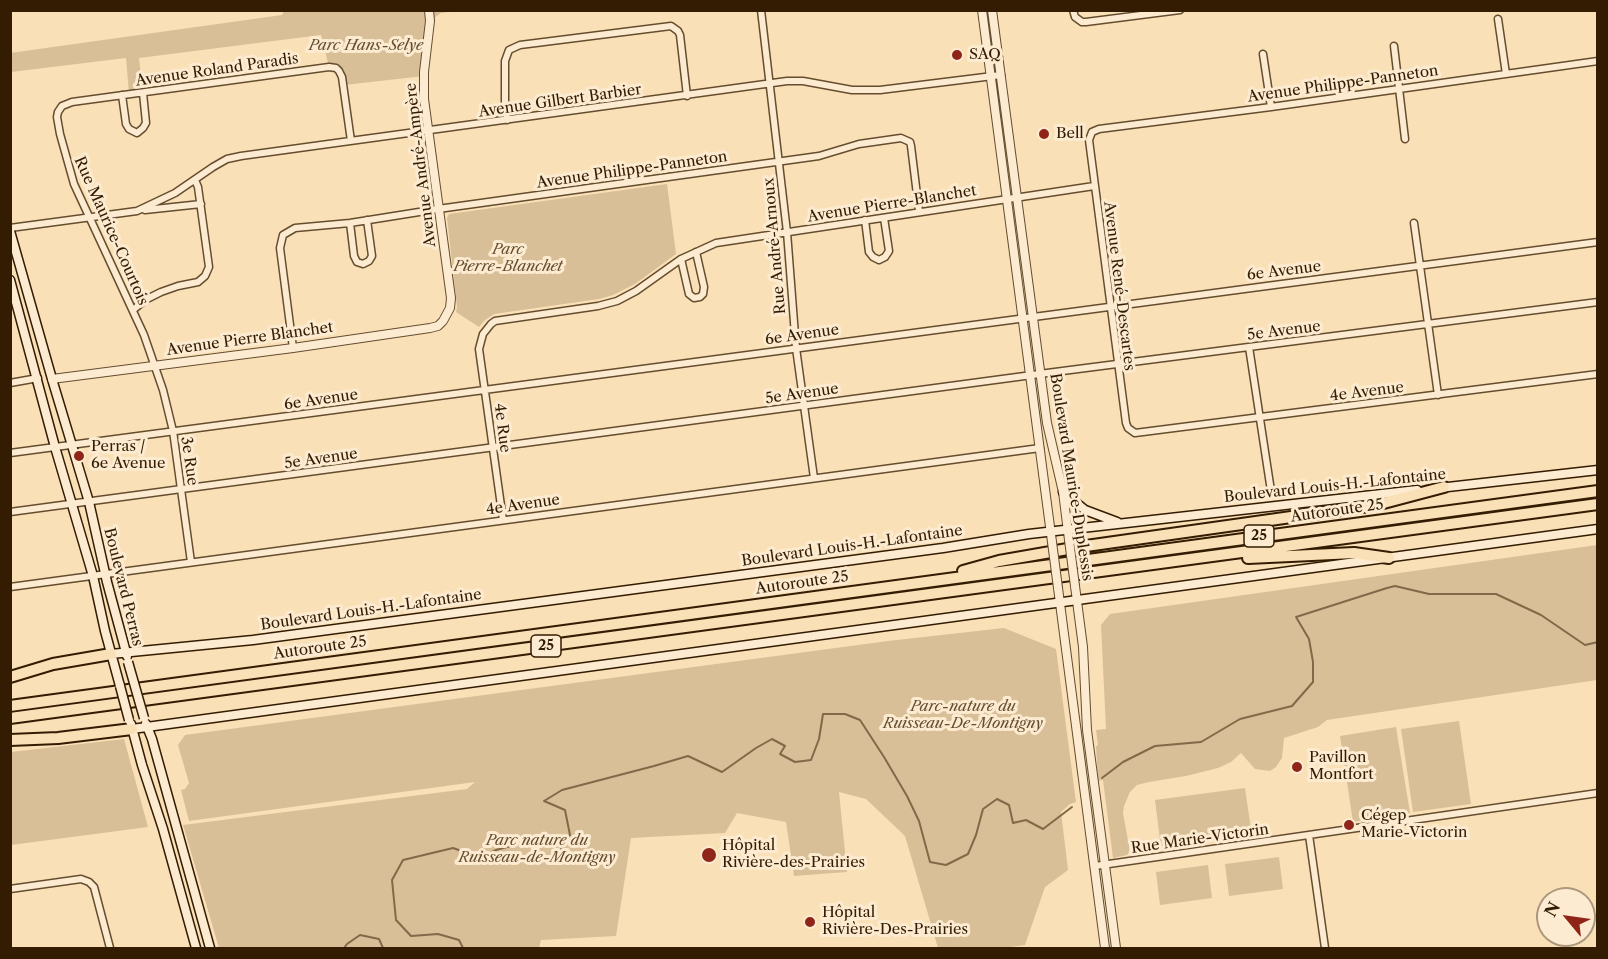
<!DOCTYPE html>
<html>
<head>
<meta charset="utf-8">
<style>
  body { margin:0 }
  #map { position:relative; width:1608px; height:959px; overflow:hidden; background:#fae0b7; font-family:"Libre Caslon Text",serif }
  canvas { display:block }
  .frame { position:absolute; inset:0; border:12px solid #331c02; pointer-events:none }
  .north { position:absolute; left:1536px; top:887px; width:60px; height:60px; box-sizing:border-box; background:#fcebd0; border:2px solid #ac987e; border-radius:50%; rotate:299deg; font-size:16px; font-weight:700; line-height:24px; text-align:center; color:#331c02 }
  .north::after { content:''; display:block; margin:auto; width:21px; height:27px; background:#8f2418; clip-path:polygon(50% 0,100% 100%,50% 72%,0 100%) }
</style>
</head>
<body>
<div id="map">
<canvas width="1608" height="959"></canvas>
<div class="frame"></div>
<div class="north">N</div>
</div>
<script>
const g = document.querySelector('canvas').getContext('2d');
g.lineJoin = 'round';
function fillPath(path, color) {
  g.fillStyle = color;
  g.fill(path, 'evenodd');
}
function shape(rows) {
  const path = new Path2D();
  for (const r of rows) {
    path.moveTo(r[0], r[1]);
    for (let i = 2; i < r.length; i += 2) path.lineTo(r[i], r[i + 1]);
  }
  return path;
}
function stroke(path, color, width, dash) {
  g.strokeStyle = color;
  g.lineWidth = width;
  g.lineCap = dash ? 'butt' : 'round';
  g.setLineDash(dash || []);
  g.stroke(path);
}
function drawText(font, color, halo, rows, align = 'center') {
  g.font = font + ' "Libre Caslon Text",serif';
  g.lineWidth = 6;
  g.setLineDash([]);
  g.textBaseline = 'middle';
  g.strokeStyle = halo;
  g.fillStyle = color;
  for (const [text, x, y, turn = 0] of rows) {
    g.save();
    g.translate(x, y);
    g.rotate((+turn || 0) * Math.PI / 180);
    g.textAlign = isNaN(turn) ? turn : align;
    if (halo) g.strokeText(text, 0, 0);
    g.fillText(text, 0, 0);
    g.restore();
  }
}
const green = shape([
  [284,11,457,11,441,13,430,21,424,76,344,85,339,71,329,67,321,35,139,58,143,93,129,94,126,58,11,72,10,53,282,15],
  [667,184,676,254,635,284,613,295,599,299,494,314,485,320,479,327,456,312,457,307,447,218,449,214],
  [1597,545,1597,680,1327,720,1318,727,1284,738,1282,758,1276,767,1270,771,1255,769,1241,753,1231,762,1218,768,1186,776,1149,782,1137,785,1130,792,1124,806,1123,813,1129,846,1129,852,1127,855,1113,858,1103,780,1098,781,1096,746,1098,745,1096,730,1106,729,1101,625,1110,614],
  [1004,628,1056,649,1076,802,1070,804,1061,812,1068,870,1045,887,1025,945,1003,948,938,948,905,836,866,799,839,792,847,872,794,876,786,822,737,813,725,833,631,838,616,936,541,940,539,948,219,948,183,825,467,789,475,782,189,821,181,790,185,789,189,783,178,745,185,735,888,641],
  [1459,721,1471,804,1413,812,1401,729],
  [1396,727,1410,813,1353,822,1340,736],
  [124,739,148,827,11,845,11,752],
  [1245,788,1252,836,1161,848,1155,800],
  [1279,857,1283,889,1229,896,1225,864],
  [1208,865,1212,898,1160,905,1156,872]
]);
const stream = shape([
  [1102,778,1123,762,1155,746,1201,742,1240,719,1292,706,1313,682,1313,662,1309,639,1296,617,1387,588,1395,586,1429,594,1496,594,1541,615,1585,645,1598,642],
  [344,948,347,944,360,935,379,939,383,948],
  [463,948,459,940,438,934,411,936,396,920,392,880,403,860,453,848,481,858,496,850,536,839,560,851,570,835,565,810,544,801,562,790,654,766,688,756,722,772,756,748,772,739,785,746,780,754,795,762,811,760,819,739,823,714,845,714,860,720,884,757,907,796,919,821,930,862,946,865,968,854,976,835,983,809,997,799,1009,805,1013,823,1026,820,1043,829,1072,807]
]);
const minor = shape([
  [761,10,787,232,796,348,814,478],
  [1073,10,1075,17,1082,22,1086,22,1180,10],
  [1498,19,1506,74],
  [1394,46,1405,139],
  [1263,54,1271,107],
  [1598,61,1271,107,1099,129,1092,132,1089,140,1126,423,1128,428,1135,433,1598,374],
  [122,95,126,124,129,129,137,133,143,128,146,123,143,93],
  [507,120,505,103,505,61,509,50,520,45,671,26,678,31,680,35,687,96],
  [145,210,201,204],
  [865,220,869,252,873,257,879,260,885,257,889,251,884,218],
  [350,223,354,256,357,262,363,264,369,261,372,256,367,220],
  [1414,223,1438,395],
  [10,228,137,211,175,193,213,167,227,159,241,156,787,81,803,81,852,90,880,90,1001,75],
  [681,259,689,294,694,298,700,297,703,294,704,287,696,252],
  [133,310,145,300,161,292,178,286,198,282,205,276,209,267,198,187,195,180],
  [1249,347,1271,491],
  [293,348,280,248,283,235,295,228,350,223,438,209,819,156,859,144,901,138,910,142,911,146,919,211],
  [10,383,38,378],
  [10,453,1598,242],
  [10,512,1047,373,1598,302],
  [503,520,479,349,483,334,491,324,495,321,598,306,617,301,636,291,681,259,716,243,1094,186],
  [191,562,173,431,163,390,144,335,74,184,60,134,57,117,58,112,62,106,72,102,329,67,336,68,339,71,342,77,351,141],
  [10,587,1040,448],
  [1309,835,1325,948],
  [1095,866,1598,793],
  [10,889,81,879,89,882,94,887,110,948]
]);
const tertiary = shape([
  [982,10,1052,542],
  [992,10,1047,423,1063,492,1069,540],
  [52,379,293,348,430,328,438,326,443,321,450,308,451,298,424,99,424,72,430,21,429,10],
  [1075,586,1083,647,1087,730,1116,948],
  [1058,588,1105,948]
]);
const secondary = shape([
  [10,231,52,379,89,502,107,582,127,656],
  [10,280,55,447,93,576,105,631,120,686],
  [1439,488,1598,470],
  [1063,492,1085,510,1117,522],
  [111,654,253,640,943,548,1029,534,1417,490],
  [131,724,142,765,163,829,196,948],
  [146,724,152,739,210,948],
  [132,729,1598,529]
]);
const motorway = shape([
  [1248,558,1354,553,1389,558],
  [963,571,999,561,1079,547,1376,505,1444,487],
  [10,677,53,664,111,654],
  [10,706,1598,491],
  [10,718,1598,504],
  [10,740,58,738,132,729]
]);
const tertiaryBridge = shape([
  [1069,540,1075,586],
  [1052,542,1058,588]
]);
const secondaryBridge = shape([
  [128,662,144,718],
  [120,686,129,720]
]);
const markers = [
  [957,55,6,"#8f2418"],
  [1044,134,6,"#8f2418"],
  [79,456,6,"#8f2418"],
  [1297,767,6,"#8f2418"],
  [1349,825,6,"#8f2418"],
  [709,855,8,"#8f2418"],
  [810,922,6,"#8f2418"]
];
const shields = [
  [1259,536,30],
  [546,646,30]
];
const shieldNames = [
  ["25",1259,536],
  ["25",546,646]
];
const parkNames = [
  ["Parc Hans-Selye",366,46],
  ["Parc",508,250],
  ["Pierre-Blanchet",508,267],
  ["Parc-nature du",963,707],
  ["Ruisseau-De-Montigny",963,724],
  ["Parc nature du",537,841],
  ["Ruisseau-de-Montigny",537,858]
];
const poiNames = [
  ["SAQ",969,55],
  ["Bell",1056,134],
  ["Perras /",91,447],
  ["6e Avenue",91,464],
  ["Pavillon",1309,758],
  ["Montfort",1309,775],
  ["Cégep",1361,816],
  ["Marie-Victorin",1361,833],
  ["Hôpital",722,846],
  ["Rivière-des-Prairies",722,863],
  ["Hôpital",822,913],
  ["Rivière-Des-Prairies",822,930]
];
const streetNames = [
  ["Avenue Roland Paradis",217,70,-8],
  ["Avenue Philippe-Panneton",1343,84,-8],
  ["Avenue Gilbert Barbier",560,101,-8],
  ["Avenue André-Ampère",421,165,-97],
  ["Avenue Philippe-Panneton",632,170,-8],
  ["Avenue Pierre-Blanchet",892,204,-9],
  ["Rue Maurice-Courtois",111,231,66],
  ["Rue André-Arnoux",775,246,-95],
  ["6e Avenue",1284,271,-7],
  ["Avenue René-Descartes",1119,286,83],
  ["5e Avenue",1284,331,-7],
  ["6e Avenue",802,335,-8],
  ["Avenue Pierre Blanchet",250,339,-8],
  ["4e Avenue",1367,392,-7],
  ["5e Avenue",802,394,-8],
  ["6e Avenue",321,400,-8],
  ["4e Rue",502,428,83],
  ["5e Avenue",321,459,-8],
  ["3e Rue",189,461,82],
  ["Boulevard Maurice-Duplessis",1071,477,81],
  ["Boulevard Louis-H.-Lafontaine",1335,486,-6],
  ["4e Avenue",523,505,-8],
  ["Autoroute 25",1337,511,-8],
  ["Boulevard Louis-H.-Lafontaine",852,546,-8],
  ["Autoroute 25",802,583,-8],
  ["Boulevard Perras",123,587,76],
  ["Boulevard Louis-H.-Lafontaine",371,610,-8],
  ["Autoroute 25",320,648,-8],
  ["Rue Marie-Victorin",1200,839,-8]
];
fillPath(green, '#d8bf98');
stroke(stream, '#826949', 2);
stroke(minor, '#654d2f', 9);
stroke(tertiary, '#654d2f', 10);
stroke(secondary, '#331c02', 11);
stroke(motorway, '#331c02', 14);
stroke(minor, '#fcebd0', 6);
stroke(tertiary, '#fcebd0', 8);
stroke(secondary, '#fcebd0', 8);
stroke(motorway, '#fae0b7', 10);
stroke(tertiaryBridge, '#654d2f', 10, []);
stroke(secondaryBridge, '#331c02', 11, []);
stroke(tertiaryBridge, '#fcebd0', 8);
stroke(secondaryBridge, '#fcebd0', 8);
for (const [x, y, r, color] of markers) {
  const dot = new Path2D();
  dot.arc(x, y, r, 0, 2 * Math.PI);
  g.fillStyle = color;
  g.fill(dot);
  stroke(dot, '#fcebd0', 2);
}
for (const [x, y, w] of shields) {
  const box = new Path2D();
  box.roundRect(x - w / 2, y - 11, w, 22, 4.5);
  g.fillStyle = '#fcebd0';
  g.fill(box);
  stroke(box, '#331c02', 1.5);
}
drawText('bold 14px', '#331c02', null, shieldNames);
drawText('italic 15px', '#654d2f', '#fcebd0', parkNames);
drawText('15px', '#331c02', '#fcebd0', poiNames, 'left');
drawText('15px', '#331c02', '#fcebd0', streetNames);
</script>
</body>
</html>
